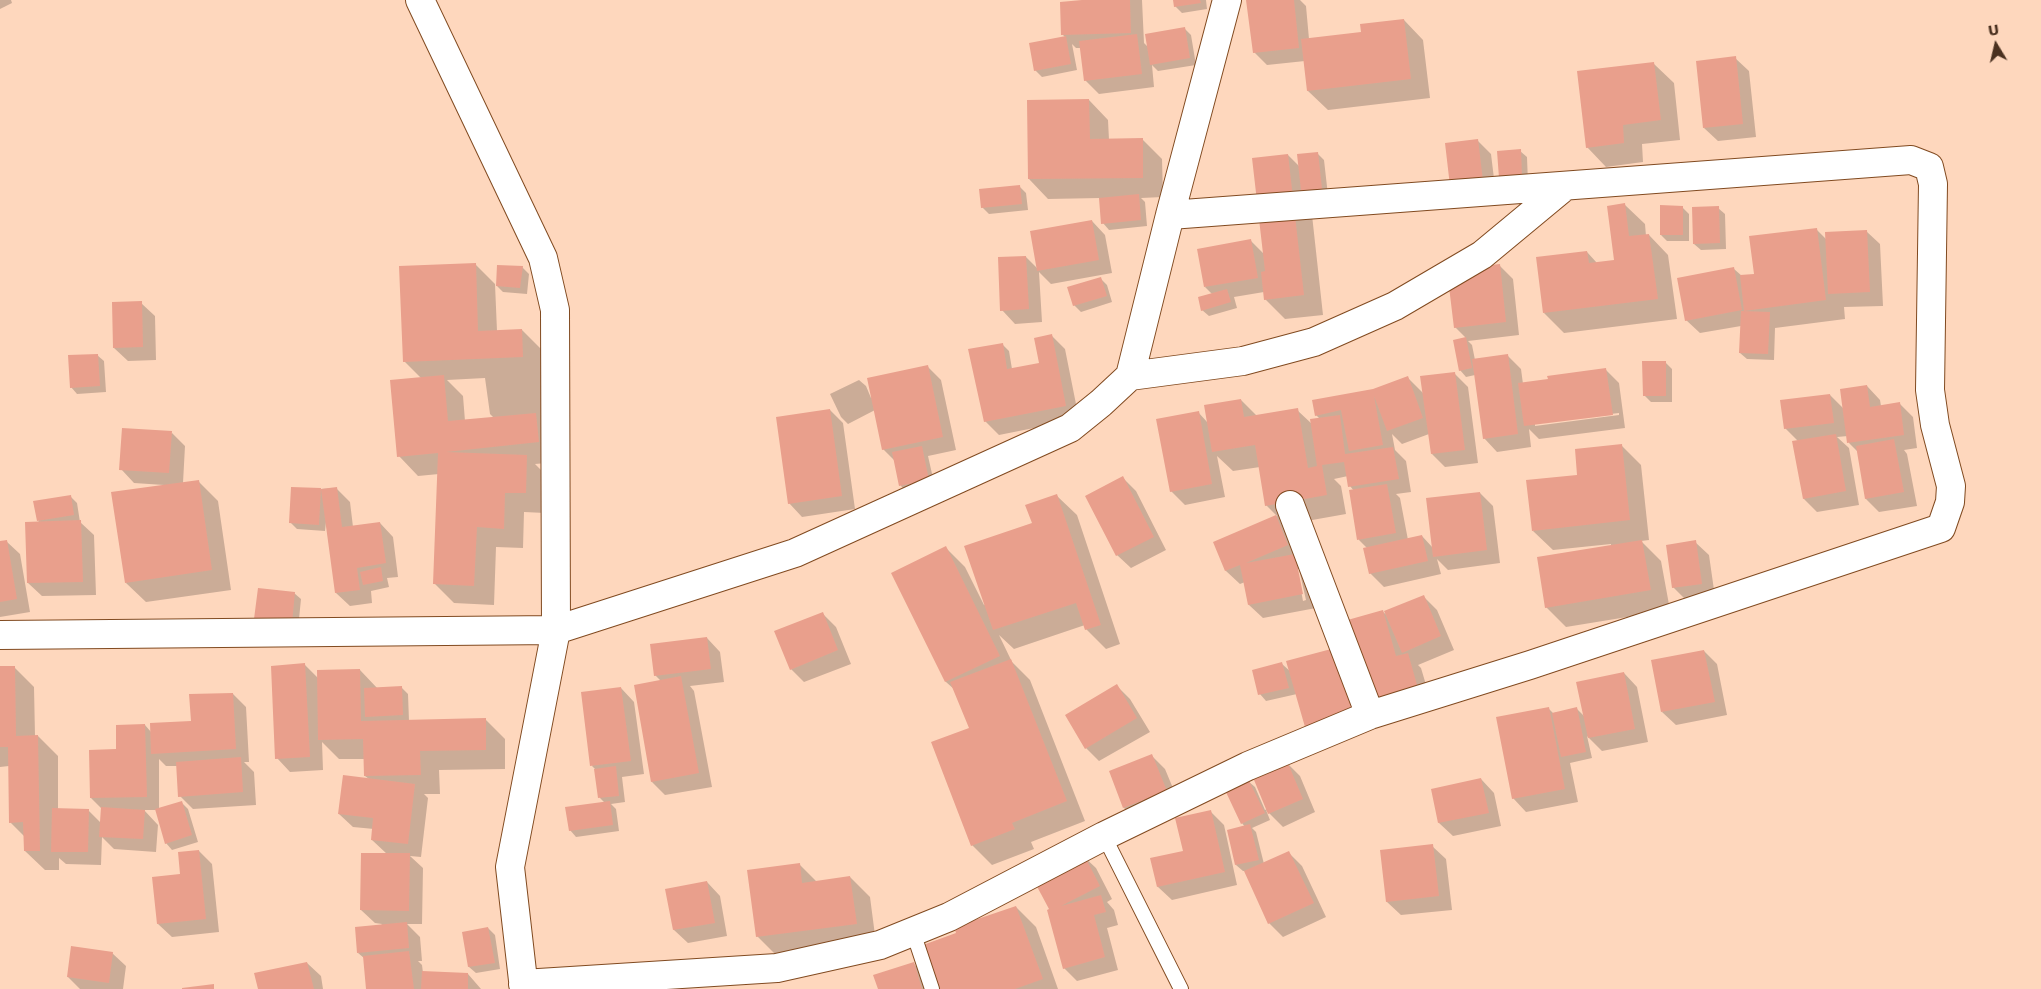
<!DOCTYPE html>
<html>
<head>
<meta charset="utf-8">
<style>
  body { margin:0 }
  #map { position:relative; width:2041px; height:989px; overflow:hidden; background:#fed7bd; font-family:"DejaVu Sans",sans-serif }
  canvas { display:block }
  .north { position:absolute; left:1971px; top:20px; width:50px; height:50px; -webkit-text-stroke:4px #fed7bd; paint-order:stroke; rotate:351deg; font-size:14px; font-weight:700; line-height:20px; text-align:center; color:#4b3120 }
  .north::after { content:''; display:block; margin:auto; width:18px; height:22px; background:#4b3120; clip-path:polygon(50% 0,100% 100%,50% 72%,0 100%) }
</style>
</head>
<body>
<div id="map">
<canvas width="2041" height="989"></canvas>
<div class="north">U</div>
</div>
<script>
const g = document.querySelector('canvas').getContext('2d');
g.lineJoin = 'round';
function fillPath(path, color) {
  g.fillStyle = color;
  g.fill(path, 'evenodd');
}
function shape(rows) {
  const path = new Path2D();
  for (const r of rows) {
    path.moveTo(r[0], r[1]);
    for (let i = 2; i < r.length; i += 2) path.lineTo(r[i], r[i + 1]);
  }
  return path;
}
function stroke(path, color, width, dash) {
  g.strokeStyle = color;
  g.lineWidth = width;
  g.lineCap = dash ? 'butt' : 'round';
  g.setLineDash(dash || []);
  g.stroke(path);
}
const shadow = shape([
  [0,0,11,0,12,3,0,9],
  [1083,0,1142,0,1144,43,1148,47,1184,28,1191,35,1196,65,1158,71,1152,65,1154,87,1099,94,1085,80,1081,48,1076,48,1072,44,1077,70,1042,77,1035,70,1066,38,1062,34],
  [1174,0,1206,0,1207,9,1182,13,1175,6],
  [1248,0,1300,0,1306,6,1309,39,1362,33,1404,20,1423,40,1430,98,1328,110,1308,91,1305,61,1267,65,1254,52],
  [1735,58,1749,71,1756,137,1718,141,1704,128],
  [1654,64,1674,83,1680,140,1642,144,1643,162,1606,167,1587,147],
  [1089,100,1108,120,1109,140,1142,139,1162,159,1163,197,1141,198,1145,202,1147,226,1109,230,1103,223,1100,198,1048,199,1029,179],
  [1477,140,1491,154,1496,195,1464,198],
  [1520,151,1527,157,1528,183,1507,184],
  [1317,153,1324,160,1330,213,1312,215,1323,315,1285,319,1265,299,1264,292,1234,297,1237,308,1209,316,1202,310,1213,295,1205,287,1251,241,1264,254,1288,155,1300,167],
  [1019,186,1026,193,1028,210,989,214,982,207],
  [1625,205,1645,224,1646,236,1649,235,1668,255,1677,319,1564,333,1544,313,1587,252,1597,263,1616,261],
  [1682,207,1689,214,1689,241,1667,241,1661,235],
  [1718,208,1725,214,1726,249,1701,250,1694,244],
  [1092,221,1105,235,1112,273,1051,284,1039,272,1042,322,1015,324,1002,310,1026,257,1038,269],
  [1816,229,1827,240,1866,231,1880,244,1883,306,1844,307,1845,319,1775,328,1774,360,1747,359,1740,353,1741,326,1700,333,1686,320,1734,269,1742,276,1756,275],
  [475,264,495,284,497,331,522,330,542,350,558,462,535,464,547,476,545,513,524,512,523,548,496,547,494,605,454,603,434,583,439,474,418,476,399,456,421,378,404,361],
  [485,378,490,414,494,418,465,421,463,396,447,380],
  [1500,266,1513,279,1519,335,1468,341,1472,345,1475,360,1508,356,1521,369,1523,384,1606,370,1619,383,1625,428,1539,439,1529,429,1531,447,1497,452,1484,438,1475,375,1466,377,1460,370,1454,341,1466,338,1455,327],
  [1619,413,1619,415,1535,426,1535,423],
  [522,267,529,274,527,294,503,292,497,286],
  [1101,279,1107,285,1112,302,1081,312,1074,305],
  [141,303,155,316,156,360,128,361,114,348],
  [1052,336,1065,349,1079,419,999,435,985,421,1002,344,1009,351,1012,369,1040,364],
  [97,355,104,361,106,392,77,394,71,387],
  [1665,362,1672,369,1672,402,1651,402,1644,395],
  [928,367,941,380,956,450,928,456,935,487,907,492,901,486,896,462,883,449,875,410,848,424,841,417,830,394,859,380,866,386,871,398],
  [1454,373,1468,387,1478,463,1445,467,1432,454,1429,434,1402,444,1392,434,1395,450,1406,461,1411,492,1396,494,1400,498,1408,540,1422,536,1433,548,1480,493,1493,506,1500,563,1448,570,1437,559,1441,574,1384,587,1370,573,1368,549,1359,540,1354,491,1350,486,1348,476,1334,479,1341,486,1346,514,1284,525,1316,608,1263,618,1249,605,1245,582,1240,584,1226,571,1215,543,1277,516,1266,505,1260,467,1233,471,1217,456,1225,497,1185,505,1171,491,1198,412,1208,423,1241,400,1257,416,1297,410,1312,424,1320,419,1316,415,1408,378,1424,394],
  [1297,569,1299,569,1306,600,1303,601],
  [1867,386,1880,400,1881,406,1900,404,1913,417,1917,448,1904,450,1907,454,1917,506,1879,512,1866,499,1858,452,1849,443,1848,436,1837,437,1849,448,1859,505,1817,512,1804,499,1798,441,1785,428,1830,395,1844,409],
  [830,410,843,423,855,509,802,517,789,503],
  [172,433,185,446,183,483,198,481,218,501,231,590,146,602,126,583,164,485,134,483,121,469],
  [1621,445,1641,465,1649,540,1641,541,1661,561,1670,610,1566,627,1546,607,1611,546,1611,544,1553,550,1533,531],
  [1123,478,1136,491,1166,550,1131,568,1117,555],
  [336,488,350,502,353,527,380,523,393,537,398,577,387,578,389,587,371,591,372,603,350,606,336,593,326,522,325,531,297,529,290,522,321,489],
  [70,496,77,503,80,522,94,535,96,595,42,596,28,583,40,523,38,521],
  [1057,496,1077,515,1120,644,1106,649,1086,629,1085,625,1014,649,999,635,1012,662,1030,680,1085,821,1031,842,1034,849,992,865,972,845,970,729,955,690,946,682,893,574,946,548,965,567,984,605,986,604,1033,524],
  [6,541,20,554,30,612,0,617,0,542],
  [1695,542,1709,555,1715,597,1687,601,1673,587],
  [259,589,294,593,301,599,298,629],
  [1423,596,1437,610,1454,650,1418,665,1421,668,1432,705,1383,719,1383,612,1388,616],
  [822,613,836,627,851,664,804,682,791,669],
  [707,638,720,652,724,682,690,686,694,691,712,787,665,795,652,782,661,681,655,675],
  [1335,649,1366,726,1319,739,1306,726,1297,694,1266,701,1260,694,1282,664,1291,672],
  [1704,651,1717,664,1727,715,1676,725,1662,712],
  [305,665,318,678,360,670,378,689,401,687,408,694,409,721,485,719,505,739,505,769,439,770,440,794,424,794,428,798,421,857,410,856,423,868,422,924,407,924,420,937,422,961,418,961,422,965,423,973,468,974,481,989,368,989,364,958,358,953,382,924,375,923,361,910,387,854,372,840,374,829,353,827,339,814,369,779,365,776,365,759,339,759,322,742,323,770,290,772,277,758],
  [14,667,34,687,35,736,38,736,58,756,58,810,88,810,101,823,102,809,91,798,117,751,145,725,151,732,192,722,233,694,246,707,249,762,244,762,254,772,256,805,193,809,180,796,178,766,166,766,159,759,159,809,182,803,188,809,198,842,172,850,166,843,156,810,144,810,158,825,156,852,114,849,102,837,101,865,66,864,59,858,59,870,45,870,25,851,25,837,10,822,9,766,0,767,0,668],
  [1624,673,1637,687,1648,742,1602,751,1587,736,1592,758,1570,763,1578,802,1526,812,1513,798,1549,709,1553,713,1577,709,1585,717],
  [1117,686,1130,699,1150,732,1099,761,1086,748],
  [621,688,634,702,644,774,622,777,625,802,611,804,616,809,619,831,576,837,570,830,605,803,600,798,596,770,592,766],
  [1152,756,1165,769,1180,805,1138,821,1124,808,1110,772],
  [1286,762,1300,776,1315,812,1283,827,1266,810,1270,820,1252,828,1256,832,1264,864,1288,852,1302,866,1326,917,1283,937,1269,923,1245,871,1243,871,1236,865,1245,827,1242,823,1248,781,1255,787,1265,810,1267,809],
  [1481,779,1494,793,1501,826,1453,836,1439,823,1432,790],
  [1210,811,1224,825,1237,885,1172,900,1158,887,1152,859,1184,852],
  [1432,846,1446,859,1452,910,1401,915,1387,902,1382,851],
  [199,851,212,864,219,932,172,937,158,924,182,876],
  [1082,855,1096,868,1112,899,1107,902,1114,910,1118,925,1107,928,1118,970,1077,981,1064,968,1051,910],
  [799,864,817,882,850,877,870,897,876,943,777,956,757,936],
  [707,882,720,896,727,936,688,943,674,930,667,890],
  [1016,907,1036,927,1058,989,940,989,958,934],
  [488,928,495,935,500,969,476,973,469,967,463,933],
  [112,953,126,966,123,989,80,989,68,977],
  [307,963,321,976,323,989,259,989],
  [913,963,927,977,931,989,879,989]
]);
const building = shape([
  [1082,0,1130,0,1131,33,1061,35,1060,2],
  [1173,0,1200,0,1201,3,1174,7],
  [1246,0,1294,0,1299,48,1253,53],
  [1404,19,1411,79,1307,91,1301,39,1361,32,1360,24],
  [1185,27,1190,58,1150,65,1145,34],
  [1137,34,1142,74,1084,81,1079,41],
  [1066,36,1071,64,1034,71,1029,43],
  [1736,56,1743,124,1703,128,1696,61],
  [1654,62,1661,120,1623,125,1624,143,1586,148,1577,71],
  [1089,99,1090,139,1143,138,1143,178,1028,179,1027,100],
  [1478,139,1483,181,1450,186,1445,143],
  [1521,149,1522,177,1499,178,1497,151],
  [1318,152,1324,207,1303,209,1297,154],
  [1288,154,1304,295,1264,300,1261,272,1265,271,1252,158],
  [1020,185,1022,204,981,208,979,189],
  [1139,194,1141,220,1101,224,1099,198],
  [1625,203,1629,236,1649,234,1658,299,1543,313,1536,257,1587,251,1589,263,1614,260,1607,206],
  [1660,205,1683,206,1683,235,1660,235],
  [1719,206,1720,243,1693,244,1692,207],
  [1092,220,1099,260,1037,271,1030,231],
  [1817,228,1826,300,1744,311,1740,275,1754,274,1749,236],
  [1867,230,1870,292,1828,294,1825,232],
  [1251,239,1258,278,1204,287,1197,249],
  [1026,256,1029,309,1000,311,998,257],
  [476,263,478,331,522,329,523,357,403,362,399,266],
  [1500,264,1506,322,1454,328,1447,270],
  [497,265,523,266,520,288,496,286],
  [1734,267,1742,310,1685,321,1677,278],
  [1101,277,1107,296,1073,306,1067,287],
  [1227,289,1231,302,1201,311,1198,297],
  [142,301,143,347,113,348,112,302],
  [1741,311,1770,312,1768,354,1739,353],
  [1052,334,1066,406,984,422,968,349,1003,343,1007,369,1039,363,1034,338],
  [1466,337,1472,368,1459,371,1453,340],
  [98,354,100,386,70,388,68,355],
  [1508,354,1518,434,1483,439,1472,359],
  [1642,361,1666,361,1666,396,1643,396],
  [928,365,943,437,882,450,867,378],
  [1606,368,1613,415,1524,426,1518,383,1548,379,1547,376],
  [1455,372,1465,450,1431,454,1420,376],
  [444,375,448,421,536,413,539,442,446,452,527,455,526,493,505,493,504,529,477,527,474,586,433,584,438,453,397,457,390,380],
  [1408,376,1423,418,1387,431,1374,396,1383,445,1349,451,1341,410,1315,416,1312,400,1373,389],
  [1867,385,1870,407,1900,402,1904,435,1847,443,1840,389],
  [1830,394,1834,423,1784,429,1780,400],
  [1241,399,1244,417,1298,408,1308,468,1317,466,1310,419,1340,415,1345,454,1393,447,1399,479,1348,487,1344,462,1322,465,1327,495,1265,506,1255,445,1212,452,1204,405],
  [830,409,842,496,788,504,776,417],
  [1199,411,1212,484,1170,492,1156,419],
  [122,428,172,431,169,473,119,470],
  [1836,434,1846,491,1803,499,1792,441],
  [1894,439,1904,492,1865,499,1856,446],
  [1622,444,1630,520,1532,531,1526,480,1577,475,1575,449],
  [922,446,929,480,899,486,892,452],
  [1123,476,1154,537,1116,556,1085,496],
  [199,480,212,570,125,583,111,492],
  [1387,484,1396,533,1357,540,1349,490],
  [291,487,321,488,319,525,289,523],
  [337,487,342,527,380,522,386,563,357,568,360,590,335,593,321,489],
  [1480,492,1487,550,1433,557,1426,498],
  [1057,494,1101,625,1085,630,1076,603,993,630,964,546,1032,523,1025,505],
  [71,495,74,515,37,521,33,501],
  [1276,515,1288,545,1246,563,1295,554,1303,594,1248,605,1240,565,1225,571,1213,542],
  [81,520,83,582,27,583,25,522],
  [1422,535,1428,561,1369,574,1363,548],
  [7,540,17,599,0,602,0,541],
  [1642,540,1651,590,1545,608,1537,557],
  [1696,540,1702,584,1672,588,1666,545],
  [946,546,1000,656,945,682,891,573],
  [381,567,383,581,363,585,360,572],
  [258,588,295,592,292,623,254,619],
  [1424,595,1441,636,1402,653,1384,611],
  [1383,610,1396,656,1408,653,1419,692,1368,706,1344,621],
  [823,612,838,650,790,670,774,631],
  [707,637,711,669,654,676,650,644],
  [1335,648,1354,713,1305,727,1286,661],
  [1704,650,1715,702,1661,712,1651,660],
  [1011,659,1067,801,1012,823,1015,829,971,846,931,742,969,728,950,682],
  [1282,662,1289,688,1258,695,1252,670],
  [305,663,310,757,275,759,271,666],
  [0,666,15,666,16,736,38,735,40,851,24,851,23,822,9,823,8,747,0,747],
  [360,669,361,721,486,718,486,750,420,751,421,775,364,776,363,739,318,740,317,670],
  [1624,672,1635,729,1588,738,1576,682],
  [681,676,699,773,651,782,634,685],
  [1117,684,1137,718,1085,749,1065,715],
  [402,686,403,715,365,717,364,688],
  [621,687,631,761,590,766,581,692],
  [233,693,236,749,151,754,150,723,191,721,189,694],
  [1549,707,1565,789,1512,799,1496,717],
  [1577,707,1586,752,1561,757,1552,713],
  [145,724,147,797,90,798,89,750,116,749,116,725],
  [1152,754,1167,791,1123,808,1109,771],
  [241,757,243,792,178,797,176,762],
  [1287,761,1303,799,1268,814,1252,775],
  [616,766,619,796,598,798,594,769],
  [343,775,415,784,408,844,371,840,373,818,338,814],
  [1481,778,1489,813,1438,823,1431,789],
  [1248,779,1265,813,1241,824,1225,790],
  [182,801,192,835,165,844,155,809],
  [610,801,613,825,569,831,565,807],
  [101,807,145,810,143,839,99,837],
  [52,808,89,809,88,852,51,852],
  [1211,810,1225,872,1157,887,1150,858,1183,851,1175,818],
  [1250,824,1259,860,1235,865,1227,830],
  [1433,844,1439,896,1386,902,1380,850],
  [199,850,206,919,157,924,152,877,180,874,178,852],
  [1289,851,1314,903,1268,924,1244,871],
  [361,853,410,853,409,911,360,910],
  [1083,853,1100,886,1061,906,1101,895,1106,912,1094,915,1105,957,1063,969,1047,910,1049,909,1033,879],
  [800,863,802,883,850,876,857,924,756,937,747,870],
  [707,881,715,923,673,930,665,889],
  [1016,906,1043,979,1015,989,939,989,923,945,956,933,954,927],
  [407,922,409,948,357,953,355,927],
  [488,927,495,963,468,967,462,932],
  [71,946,113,952,109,983,67,977],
  [409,951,414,989,366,989,363,956],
  [307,962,314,989,258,989,254,973],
  [914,962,922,989,878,989,873,975],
  [422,971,468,973,468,989,421,989],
  [214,984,214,989,182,989,182,988]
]);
const lane = shape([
  [1104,836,1181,989],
  [913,932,932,989]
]);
const street = shape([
  [420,0,543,258,555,310,556,630,510,867,524,989],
  [1130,376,1243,361,1314,342,1395,306,1482,255,1564,187],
  [1290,505,1370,715],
  [0,635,556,630,795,553,1070,428,1101,403,1130,376,1170,215,1227,0],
  [523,984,777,968,880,945,949,917,1104,836,1248,766,1370,715,1530,665,1941,528,1950,502,1951,486,1935,425,1930,390,1933,184,1929,167,1911,160,1170,215]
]);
fillPath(shadow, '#0003');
fillPath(building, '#e99f8c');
stroke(lane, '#814a20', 16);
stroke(street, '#814a20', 30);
stroke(lane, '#fff', 14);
stroke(street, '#fff', 28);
</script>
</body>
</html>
